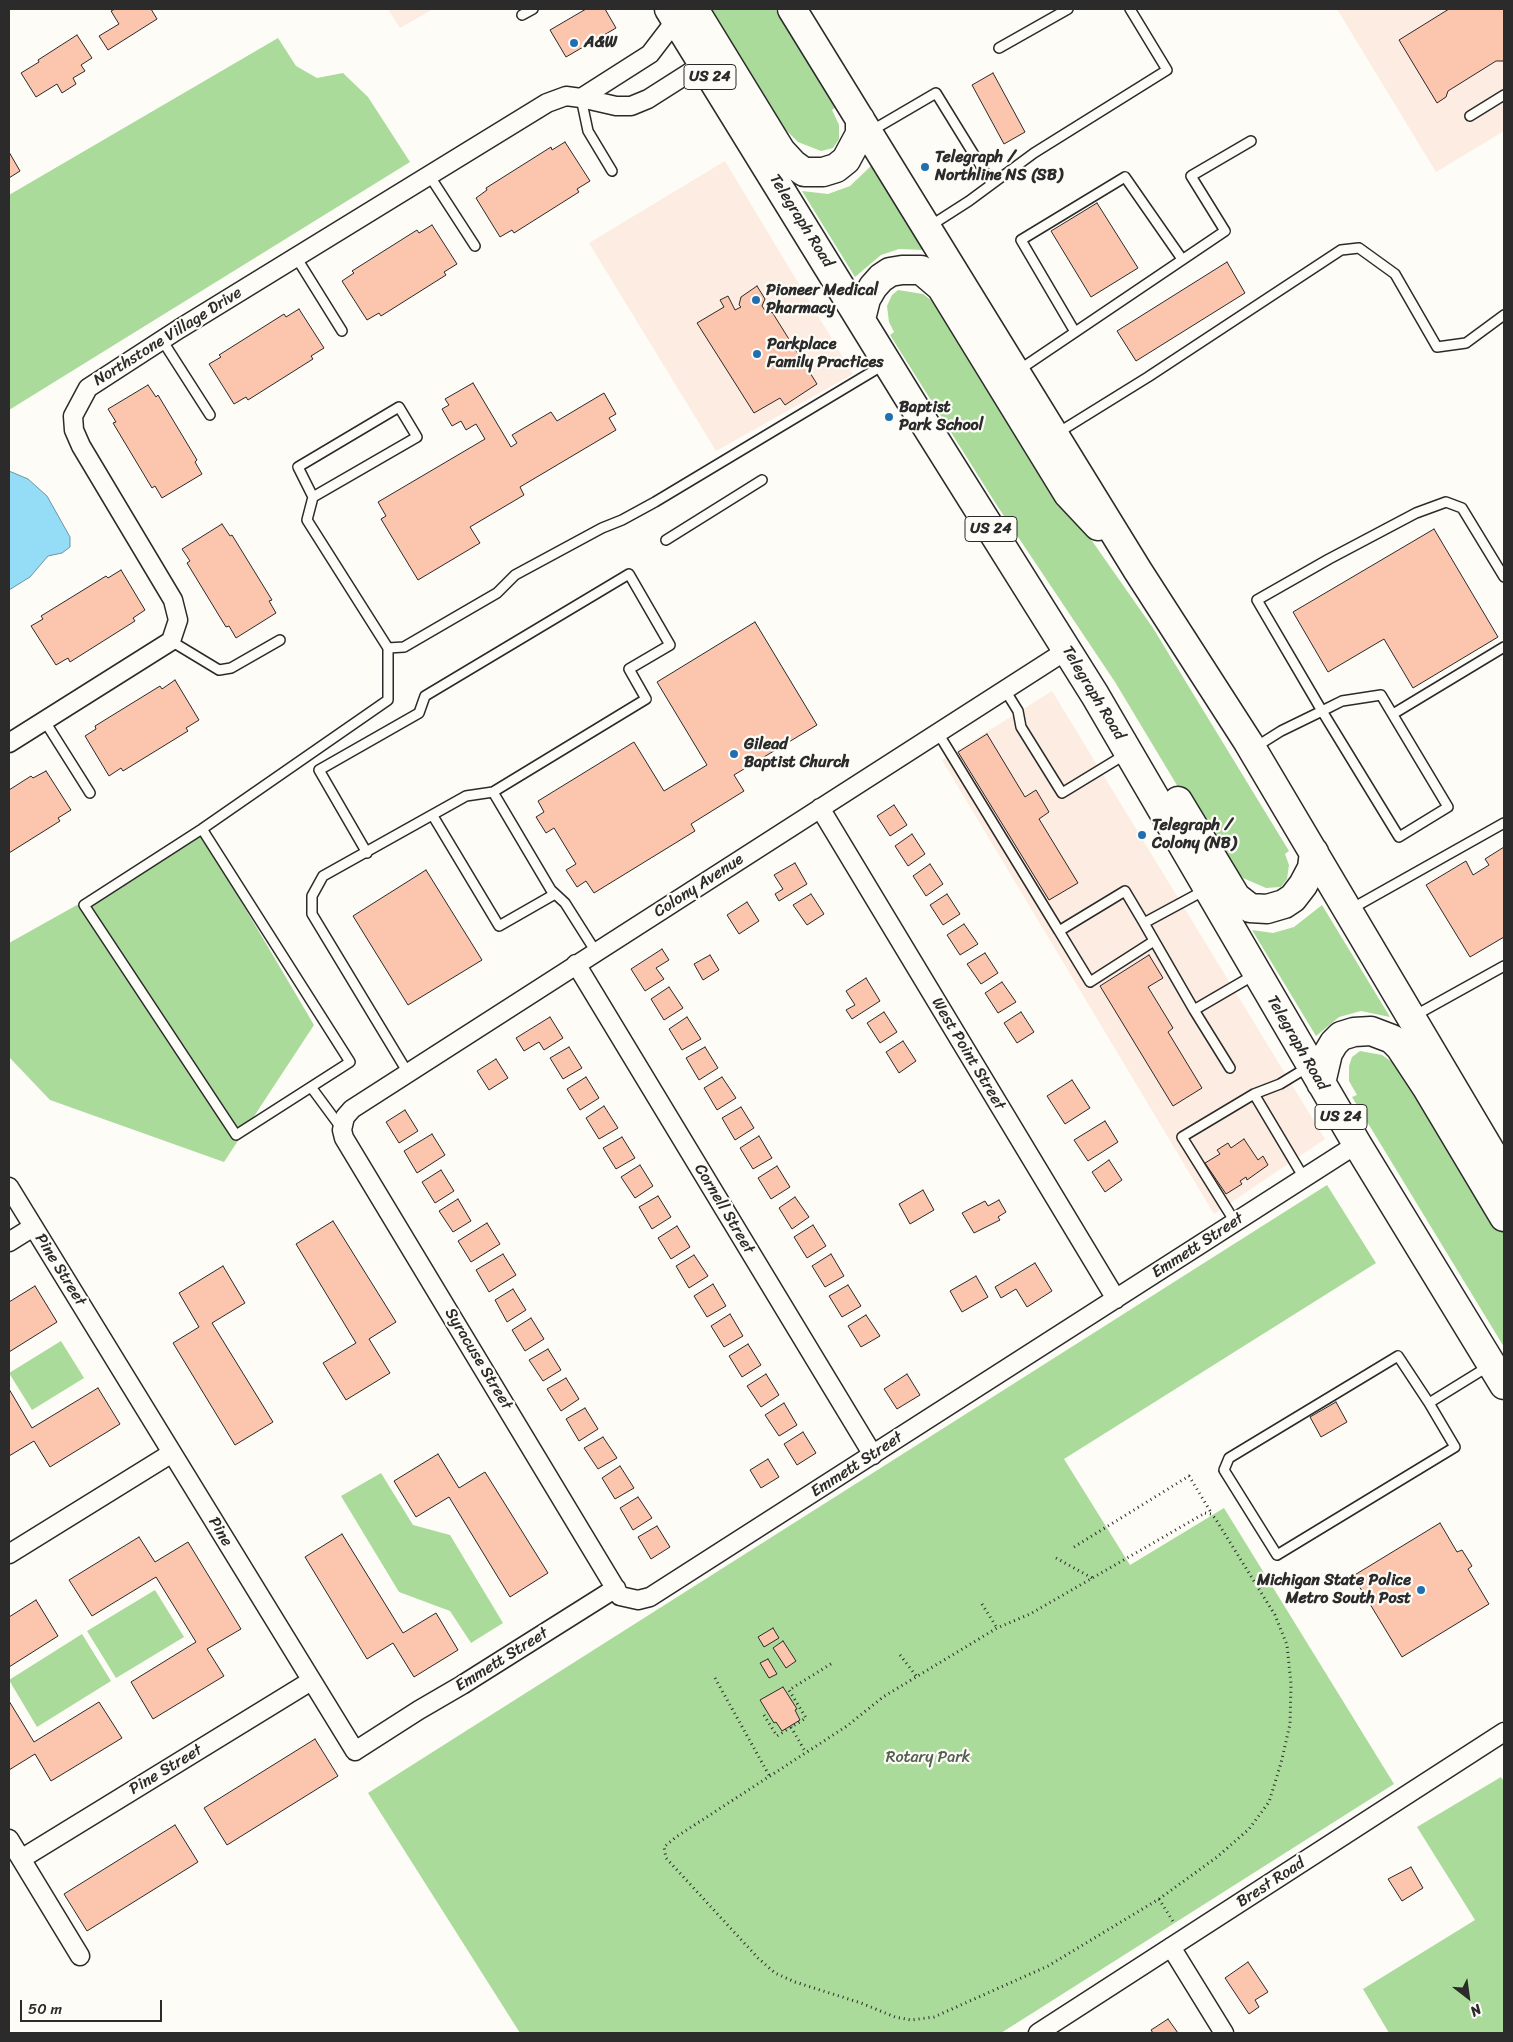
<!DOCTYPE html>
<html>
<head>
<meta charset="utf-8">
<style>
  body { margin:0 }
  #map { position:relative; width:1513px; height:2042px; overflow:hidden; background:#fdfcf7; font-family:Sriracha,sans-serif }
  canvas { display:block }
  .frame { position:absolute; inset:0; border:10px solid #2b2b2b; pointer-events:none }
  .north { position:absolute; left:1443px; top:1972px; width:50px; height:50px; -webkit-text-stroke:4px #fdfcf7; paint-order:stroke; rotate:150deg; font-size:14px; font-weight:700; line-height:20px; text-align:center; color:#2b2b2b }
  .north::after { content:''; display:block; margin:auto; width:18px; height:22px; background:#2b2b2b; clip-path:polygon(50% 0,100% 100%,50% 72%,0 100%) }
  .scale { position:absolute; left:20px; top:2000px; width:142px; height:22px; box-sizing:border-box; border:2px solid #2b2b2b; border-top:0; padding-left:6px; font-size:15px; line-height:18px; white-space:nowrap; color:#2b2b2b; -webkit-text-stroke:4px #fdfcf7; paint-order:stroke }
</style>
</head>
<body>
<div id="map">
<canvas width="1513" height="2042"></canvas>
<div class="frame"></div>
<div class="north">N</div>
<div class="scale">50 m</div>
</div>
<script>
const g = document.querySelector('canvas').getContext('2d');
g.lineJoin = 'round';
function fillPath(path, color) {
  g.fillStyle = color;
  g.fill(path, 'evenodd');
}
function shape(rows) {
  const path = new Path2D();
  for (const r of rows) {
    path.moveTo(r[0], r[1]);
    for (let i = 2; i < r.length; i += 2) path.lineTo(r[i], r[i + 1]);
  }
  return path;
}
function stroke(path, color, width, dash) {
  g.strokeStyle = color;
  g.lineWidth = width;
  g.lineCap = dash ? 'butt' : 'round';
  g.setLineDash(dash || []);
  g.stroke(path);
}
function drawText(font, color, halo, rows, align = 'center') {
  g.font = font + ' Sriracha,sans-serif';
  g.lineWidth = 4.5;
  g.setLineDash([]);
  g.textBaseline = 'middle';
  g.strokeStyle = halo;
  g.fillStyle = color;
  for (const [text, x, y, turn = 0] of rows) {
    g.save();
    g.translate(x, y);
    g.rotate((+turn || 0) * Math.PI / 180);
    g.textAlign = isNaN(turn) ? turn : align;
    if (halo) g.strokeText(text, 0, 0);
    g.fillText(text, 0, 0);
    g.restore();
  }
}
const built = shape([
  [388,9,433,9,400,28],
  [1337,9,1504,9,1504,131,1436,172],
  [725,161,853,374,716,451,589,243],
  [1052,691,1325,1139,1214,1214,942,760]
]);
const green = shape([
  [703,9,775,9,836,107,832,110,839,125,839,139,833,148,821,151,798,142,779,123],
  [278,38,296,66,317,78,343,73,368,97,410,162,9,410,9,195],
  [872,165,924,250,899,249,881,255,855,277,802,191,828,194,850,186],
  [898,290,923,294,940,307,1069,508,1153,628,1289,851,1285,854,1289,865,1287,879,1281,887,1266,888,1243,878,1227,860,1223,862,1115,682,996,504,890,335,894,332,889,322,887,306,892,295],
  [202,835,314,1025,224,1162,50,1100,9,1057,9,943],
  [1322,905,1390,1017,1361,1011,1339,1017,1316,1036,1252,930,1273,933,1294,927],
  [1360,1051,1382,1055,1395,1064,1504,1230,1504,1347,1352,1097,1357,1095,1349,1081,1349,1066,1352,1057],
  [1327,1185,1376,1263,1064,1459,1130,1565,1224,1508,1394,1784,1001,2033,520,2033,368,1793],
  [61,1341,84,1378,32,1410,9,1373],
  [381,1473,413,1525,450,1535,503,1623,471,1643,450,1611,399,1592,341,1496],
  [155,1590,184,1637,116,1678,87,1631],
  [82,1634,111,1681,37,1727,9,1680],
  [1501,1777,1504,1782,1504,2033,1389,2033,1363,1989,1475,1920,1417,1827]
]);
const water = shape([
  [9,471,28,479,47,496,70,537,70,547,62,553,48,556,30,577,9,590,9,471]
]);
const building = shape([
  [115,9,151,9,157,19,108,50,99,36,119,24,111,11,115,9],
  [586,9,605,9,616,28,566,57,550,30,586,9],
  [1449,9,1504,9,1504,61,1496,61,1448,91,1446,97,1437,103,1399,40,1449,9],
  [77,35,92,58,81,65,85,71,73,78,76,84,62,93,57,84,36,97,21,73,39,62,38,60,77,35],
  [993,73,1025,132,1004,144,972,85,993,73],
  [565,142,590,181,577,189,579,192,514,233,512,230,500,237,476,198,487,190,486,188,551,147,552,150,565,142],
  [9,152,20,171,9,178,9,152],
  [1097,203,1138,268,1091,297,1051,231,1097,203],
  [432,225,457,264,444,272,446,275,381,316,379,313,367,320,342,281,354,273,352,271,417,230,419,233,432,225],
  [1227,262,1245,293,1136,361,1117,331,1227,262],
  [757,286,765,299,762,306,768,315,772,312,817,384,785,405,780,398,754,413,697,323,724,307,720,300,728,296,735,310,741,307,739,305,741,297,757,286],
  [299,309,324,348,311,356,313,359,248,400,246,397,234,404,209,364,221,357,219,355,284,314,286,317,299,309],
  [473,383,511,447,517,443,512,435,551,412,557,421,604,393,616,414,609,418,616,430,520,487,524,495,470,527,480,543,418,580,381,519,386,516,378,502,485,439,476,424,466,430,461,421,452,426,442,409,449,405,445,399,473,383],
  [148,385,156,397,158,395,197,460,195,462,202,474,162,498,155,486,152,488,113,423,116,422,108,409,148,385],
  [222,524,230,536,232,535,272,600,269,601,276,613,236,638,229,626,226,627,187,563,190,561,182,549,222,524],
  [1434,529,1498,637,1413,688,1384,639,1328,672,1293,612,1434,529],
  [121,570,145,610,133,618,135,621,70,662,68,658,56,665,31,626,43,619,41,616,106,576,108,578,121,570],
  [755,622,817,725,734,775,744,791,691,824,695,831,594,893,586,881,577,887,566,870,576,864,554,828,546,833,536,817,544,812,538,801,634,742,664,791,707,765,657,682,755,622],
  [175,680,199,720,186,728,188,731,123,771,121,768,109,776,85,736,96,729,95,726,160,686,162,689,175,680],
  [987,734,1025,797,1036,790,1049,812,1039,819,1078,883,1049,900,958,752,987,734],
  [46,771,71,810,58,818,60,821,9,853,9,790,31,776,33,778,46,771],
  [894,805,907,825,890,836,877,816,894,805],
  [912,834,925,854,908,866,895,846,912,834],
  [1504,847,1504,937,1470,957,1426,885,1466,861,1473,875,1489,865,1485,859,1504,847],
  [795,863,807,884,779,901,775,894,783,889,774,875,795,863],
  [930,864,943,884,926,896,913,876,930,864],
  [426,870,482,960,408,1005,353,916,426,870],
  [811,894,824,914,807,925,793,905,811,894],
  [947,894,960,914,943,925,930,905,947,894],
  [747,902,759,921,739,934,727,915,747,902],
  [964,924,978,944,960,955,947,935,964,924],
  [662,949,669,960,656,968,664,979,645,991,631,969,662,949],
  [985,953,998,973,981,984,967,964,985,953],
  [710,955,719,970,703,980,694,964,710,955],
  [1149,955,1163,978,1148,987,1173,1028,1168,1032,1202,1088,1173,1106,1100,986,1149,955],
  [866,978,880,1001,852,1019,846,1010,855,1005,846,991,866,978],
  [1002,982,1016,1002,998,1013,985,993,1002,982],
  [669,987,683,1008,664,1020,651,999,669,987],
  [884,1012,897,1032,880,1043,867,1023,884,1012],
  [1021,1012,1034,1032,1017,1043,1004,1023,1021,1012],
  [550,1017,563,1038,544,1050,539,1042,524,1051,516,1038,550,1017],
  [687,1017,701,1039,682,1050,669,1029,687,1017],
  [903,1041,916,1061,899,1073,886,1052,903,1041],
  [569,1047,582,1068,563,1079,550,1058,569,1047],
  [705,1047,718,1068,699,1080,686,1058,705,1047],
  [496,1059,508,1078,489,1090,477,1071,496,1059],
  [586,1077,599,1098,580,1110,567,1089,586,1077],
  [722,1077,736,1098,717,1110,704,1088,722,1077],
  [1072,1080,1090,1108,1065,1124,1047,1096,1072,1080],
  [604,1106,618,1128,599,1139,586,1118,604,1106],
  [741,1107,754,1128,735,1140,722,1118,741,1107],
  [405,1110,418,1131,399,1143,386,1122,405,1110],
  [1105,1121,1118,1142,1088,1161,1074,1140,1105,1121],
  [432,1134,445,1155,417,1173,404,1151,432,1134],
  [759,1136,772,1158,753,1169,740,1148,759,1136],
  [622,1137,635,1158,616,1169,603,1148,622,1137],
  [1244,1139,1258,1160,1263,1156,1268,1165,1247,1180,1246,1177,1240,1181,1242,1184,1226,1194,1205,1163,1220,1154,1217,1150,1228,1143,1231,1148,1244,1139],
  [1109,1160,1122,1180,1105,1192,1092,1172,1109,1160],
  [640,1165,653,1186,635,1198,621,1177,640,1165],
  [777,1166,790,1187,771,1199,758,1178,777,1166],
  [441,1170,454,1191,435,1203,422,1182,441,1170],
  [923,1190,934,1210,910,1224,899,1204,923,1190],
  [658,1196,671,1217,652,1229,639,1207,658,1196],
  [795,1197,809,1217,792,1229,779,1208,795,1197],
  [458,1199,471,1221,453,1232,439,1211,458,1199],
  [999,1200,1006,1212,998,1217,1000,1220,974,1233,962,1213,985,1201,988,1206,999,1200],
  [333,1221,396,1322,369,1339,390,1373,346,1400,323,1363,356,1343,296,1244,333,1221],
  [487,1223,500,1244,471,1262,458,1241,487,1223],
  [813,1225,826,1246,807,1258,794,1237,813,1225],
  [677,1226,690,1247,671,1259,658,1238,677,1226],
  [503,1254,516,1275,489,1292,476,1270,503,1254],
  [831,1254,844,1276,825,1287,812,1266,831,1254],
  [694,1255,708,1276,689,1288,676,1266,694,1255],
  [1035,1263,1052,1291,1027,1307,1016,1289,1001,1298,995,1287,1035,1263],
  [223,1266,245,1303,212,1323,273,1422,235,1445,173,1343,199,1327,179,1293,223,1266],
  [976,1276,988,1297,962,1312,950,1291,976,1276],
  [713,1284,726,1306,707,1317,694,1296,713,1284],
  [848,1285,861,1306,842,1317,829,1296,848,1285],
  [35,1286,57,1322,9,1352,9,1302,35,1286],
  [513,1289,526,1310,507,1322,495,1300,513,1289],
  [730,1314,743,1336,724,1347,711,1326,730,1314],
  [866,1315,880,1336,861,1347,848,1326,866,1315],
  [531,1318,544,1339,525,1351,512,1330,531,1318],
  [748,1344,761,1365,742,1377,729,1356,748,1344],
  [548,1349,561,1370,543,1381,529,1360,548,1349],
  [766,1374,779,1395,761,1407,747,1386,766,1374],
  [907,1374,920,1395,897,1409,884,1389,907,1374],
  [566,1378,579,1399,561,1411,547,1389,566,1378],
  [98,1388,120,1424,50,1467,34,1441,9,1456,9,1389,32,1428,98,1388],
  [1336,1402,1347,1422,1321,1437,1310,1417,1336,1402],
  [784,1403,797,1425,779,1436,765,1415,784,1403],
  [585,1408,598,1429,579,1441,566,1419,585,1408],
  [803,1432,816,1453,797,1465,784,1444,803,1432],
  [603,1437,617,1458,598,1469,584,1448,603,1437],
  [438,1454,459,1488,485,1472,548,1573,510,1597,449,1497,416,1517,394,1481,438,1454],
  [768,1459,779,1477,761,1488,750,1470,768,1459],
  [620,1466,634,1488,615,1499,602,1478,620,1466],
  [638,1497,652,1518,633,1530,620,1508,638,1497],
  [1440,1523,1457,1552,1462,1550,1472,1566,1468,1569,1489,1604,1402,1657,1353,1576,1440,1523],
  [657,1526,670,1547,651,1559,638,1537,657,1526],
  [342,1534,403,1633,436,1613,458,1650,414,1677,393,1643,367,1659,305,1557,342,1534],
  [139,1537,155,1562,188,1542,241,1629,207,1649,224,1676,153,1719,131,1682,196,1642,156,1577,92,1616,69,1580,139,1537],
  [36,1600,58,1636,9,1667,9,1617,36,1600],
  [773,1628,779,1638,764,1647,758,1637,773,1628],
  [783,1641,796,1661,786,1668,773,1648,783,1641],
  [768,1659,777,1674,769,1678,760,1663,768,1659],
  [783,1687,797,1709,795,1710,800,1720,782,1731,776,1722,774,1723,760,1700,783,1687],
  [9,1701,34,1742,99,1702,122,1738,51,1781,35,1754,9,1770,9,1701],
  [315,1739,338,1776,227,1845,204,1808,315,1739],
  [175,1825,198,1862,87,1931,64,1894,175,1825],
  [1411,1867,1423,1888,1402,1901,1388,1879,1411,1867],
  [1248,1962,1268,1992,1255,2000,1259,2007,1249,2014,1225,1978,1248,1962],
  [1168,2019,1178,2033,1153,2033,1151,2030,1168,2019]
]);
const path = shape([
  [1205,1513,1211,1514,1215,1518,1275,1615,1287,1645,1291,1684,1290,1724,1281,1763,1269,1802,1249,1829,1217,1857,1159,1899,1048,1966,934,2017,911,2020,895,2017,861,2003,795,1982,775,1973,758,1958,666,1858,664,1847,676,1837,847,1726,883,1697,997,1628,1030,1614,1205,1513],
  [1074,1547,1189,1476,1212,1514],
  [1056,1558,1092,1578],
  [982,1604,997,1628],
  [900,1655,917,1677],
  [715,1678,770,1777],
  [764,1715,777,1736,806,1718,789,1690,834,1662],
  [791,1727,806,1753],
  [1159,1899,1174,1923]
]);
const lane = shape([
  [522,15,533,9],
  [999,48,1068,9],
  [581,98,588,131,612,171],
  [1470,116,1504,95],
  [871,131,936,93,992,184],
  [429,175,475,246],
  [930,226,969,201,1034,153,1167,70,1130,9],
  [296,257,342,331],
  [1075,332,1021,240,1125,177,1182,259],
  [162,340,210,415],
  [1019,370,1225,231,1191,176,1251,141],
  [1056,434,1148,377,1341,250,1359,248,1395,274,1437,347,1466,343,1504,315],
  [313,497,298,467,399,407,417,437,313,497,307,520,388,648,404,647,497,593,515,575,602,528,622,520,655,502,885,364],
  [666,540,762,480],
  [171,641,219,670,231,668,280,640],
  [1005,690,1018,711,1021,727,1062,793,1126,754],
  [1393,714,1504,647],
  [44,720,90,793],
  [938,733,1059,931],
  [1254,748,1281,731,1322,711,1342,701,1381,695,1448,807,1399,837,1322,711,1257,600,1329,559,1416,513,1446,502,1462,508,1504,577],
  [433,816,499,926,555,894],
  [202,829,350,1062,236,1135,84,905,202,829,388,700,388,648],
  [367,853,319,770,419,713,425,696,629,574,670,645,629,669,646,699,493,792,551,890,565,903,596,952],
  [1205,890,1144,923,1194,1010,1254,975],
  [1351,909,1504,823],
  [1144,923,1125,891,1059,931,1090,982,1154,941],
  [1194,1010,1230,1068],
  [1414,1016,1504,966],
  [408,1073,312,914,312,896,323,876,466,796,493,792],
  [311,1087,342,1129],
  [1304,1178,1254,1094,1280,1084,1308,1067],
  [1235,1222,1182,1137,1254,1094],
  [1429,1403,1398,1356,1229,1458,1224,1470,1277,1555,1455,1447,1429,1403,1489,1366]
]);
const street = shape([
  [581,98,650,54,676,20],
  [1067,650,352,1109,345,1117,342,1130,344,1138,620,1596,638,1600,650,1597,1357,1144],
  [9,743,171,641,178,620,173,600,81,446,74,430,73,416,88,388,179,329,547,103,566,96,581,98,616,106,631,106,648,99,703,64],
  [820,808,1116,1299],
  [576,964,873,1455],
  [9,1187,355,1751,419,1710,462,1685,616,1588],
  [9,1242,33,1227],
  [9,1554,172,1453],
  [9,1839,80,1956],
  [21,1859,311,1681],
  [1171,1947,1224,2033],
  [1038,2033,1504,1732]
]);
const primary = shape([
  [669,9,915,408,1095,695,1357,1144,1504,1385],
  [694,9,781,151,793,164,804,172,823,172,836,168,846,160,860,134,860,119],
  [792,9,1138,571,1248,742,1504,1174],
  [861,319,866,299,873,287,881,278,890,272,902,270,921,270,941,287,1068,494,1098,526],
  [1178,801,1236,897,1250,908,1267,909,1284,904,1293,898,1303,885,1312,868,1314,852],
  [1321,1083,1328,1053,1334,1043,1341,1036,1354,1032,1371,1031,1392,1039,1400,1047,1427,1088,1504,1217]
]);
const markers = [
  [574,43,5,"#1f6fb2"],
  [925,167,5,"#1f6fb2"],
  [756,300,5,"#1f6fb2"],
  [757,354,5,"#1f6fb2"],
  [889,417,5,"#1f6fb2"],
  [734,754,5,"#1f6fb2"],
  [1142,835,5,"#1f6fb2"],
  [1421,1590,5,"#1f6fb2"]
];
const shields = [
  [710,77,52],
  [991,529,52],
  [1341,1117,52]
];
const shieldNames = [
  ["US 24",710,77],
  ["US 24",991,529],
  ["US 24",1341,1117]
];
const poiNames = [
  ["A&W",584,43],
  ["Telegraph /",935,158],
  ["Northline NS (SB)",935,176],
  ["Pioneer Medical",766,291],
  ["Pharmacy",766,309],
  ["Parkplace",767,345],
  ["Family Practices",767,363],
  ["Baptist",899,408],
  ["Park School",899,426],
  ["Gilead",744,745],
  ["Baptist Church",744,763],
  ["Telegraph /",1152,826],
  ["Colony (NB)",1152,844],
  ["Michigan State Police",1411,1581,"right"],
  ["Metro South Post",1411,1599,"right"]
];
const streetNames = [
  ["Telegraph Road",801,221,58],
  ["Northstone Village Drive",168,337,-32],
  ["Telegraph Road",1093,693,59],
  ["Colony Avenue",699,886,-33],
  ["Telegraph Road",1297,1043,60],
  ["West Point Street",968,1054,59],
  ["Cornell Street",724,1209,59],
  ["Emmett Street",1198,1246,-33],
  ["Pine Street",60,1270,58],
  ["Syracuse Street",478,1359,59],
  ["Emmett Street",857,1465,-33],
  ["Pine",220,1532,59],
  ["Emmett Street",502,1660,-32],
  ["Pine Street",166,1770,-31],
  ["Brest Road",1271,1883,-33]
];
const parkNames = [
  ["Rotary Park",928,1758]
];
fillPath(built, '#fdece1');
fillPath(green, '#abdb9b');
fillPath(water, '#95dcf7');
stroke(water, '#6b95a5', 1);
fillPath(building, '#fcc5ae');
stroke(building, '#2b2b2b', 1);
stroke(lane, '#2b2b2b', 12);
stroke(street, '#2b2b2b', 21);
stroke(primary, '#2b2b2b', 31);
stroke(path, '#2b2b2b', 3, [1, 4]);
stroke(lane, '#fdfcf7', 9);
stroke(street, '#fdfcf7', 18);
stroke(primary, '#fdfcf7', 28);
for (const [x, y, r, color] of markers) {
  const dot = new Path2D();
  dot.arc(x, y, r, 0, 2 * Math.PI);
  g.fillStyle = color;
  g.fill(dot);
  stroke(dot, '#fdfcf7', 2);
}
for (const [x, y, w] of shields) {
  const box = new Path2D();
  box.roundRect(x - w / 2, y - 12.5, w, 25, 4);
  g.fillStyle = '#fdfcf7';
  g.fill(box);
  stroke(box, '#2b2b2b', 1);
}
drawText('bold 15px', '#2b2b2b', null, shieldNames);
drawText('bold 16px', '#2b2b2b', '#fdfcf7', poiNames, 'left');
drawText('16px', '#2b2b2b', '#fdfcf7', streetNames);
drawText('16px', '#51604d', '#fdfcf7', parkNames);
</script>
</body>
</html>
